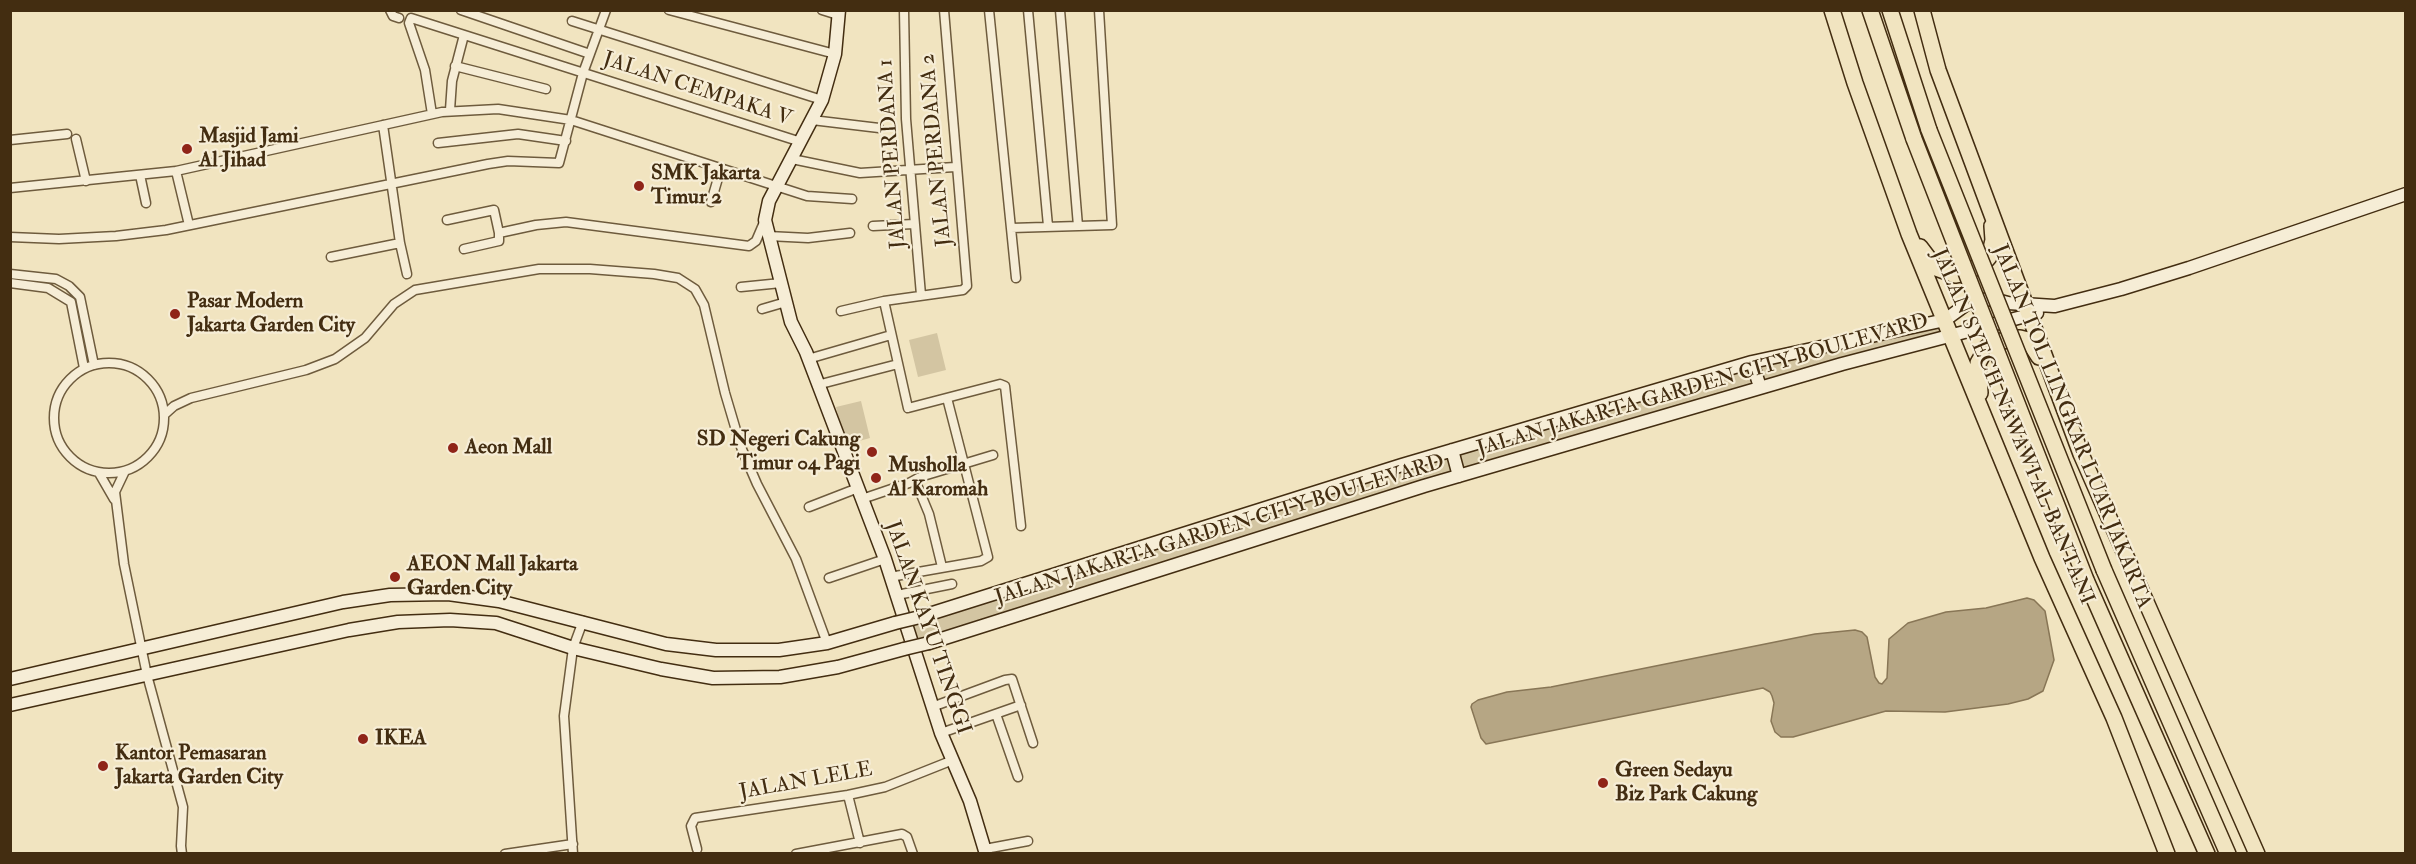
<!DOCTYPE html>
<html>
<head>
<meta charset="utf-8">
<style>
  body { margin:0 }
  #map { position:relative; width:2416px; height:864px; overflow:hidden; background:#f1e4c0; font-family:"IM FELL Double Pica",serif }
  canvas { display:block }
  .frame { position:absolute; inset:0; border:12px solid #432d11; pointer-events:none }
</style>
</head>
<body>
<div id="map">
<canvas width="2416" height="864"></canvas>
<div class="frame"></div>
</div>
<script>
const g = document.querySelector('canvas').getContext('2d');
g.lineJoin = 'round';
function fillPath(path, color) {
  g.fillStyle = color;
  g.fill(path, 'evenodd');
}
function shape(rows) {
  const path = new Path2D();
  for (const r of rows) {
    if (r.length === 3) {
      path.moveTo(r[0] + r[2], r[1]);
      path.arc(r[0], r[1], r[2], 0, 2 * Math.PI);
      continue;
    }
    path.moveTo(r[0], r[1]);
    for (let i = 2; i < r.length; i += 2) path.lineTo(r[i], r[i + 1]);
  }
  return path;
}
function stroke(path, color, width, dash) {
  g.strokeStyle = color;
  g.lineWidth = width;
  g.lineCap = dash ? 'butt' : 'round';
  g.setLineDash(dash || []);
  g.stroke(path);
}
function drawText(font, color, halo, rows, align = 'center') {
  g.font = font + ' "IM FELL Double Pica",serif';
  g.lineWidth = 4.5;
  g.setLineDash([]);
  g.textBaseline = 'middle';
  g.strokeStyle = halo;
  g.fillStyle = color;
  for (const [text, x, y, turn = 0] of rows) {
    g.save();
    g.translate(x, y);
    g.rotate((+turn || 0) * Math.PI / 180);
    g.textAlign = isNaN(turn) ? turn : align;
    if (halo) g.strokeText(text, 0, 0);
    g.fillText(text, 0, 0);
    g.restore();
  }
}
const green = shape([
  [1935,322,1950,336,1759,387,916,646,908,620,1752,362],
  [937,333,946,370,918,377,909,340],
  [861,401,870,438,845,445,836,407]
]);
const water = shape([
  [2027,598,2034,600,2045,611,2054,660,2043,691,2028,699,2008,704,1945,712,1886,711,1793,737,1781,737,1775,732,1771,721,1774,703,1772,696,1770,692,1763,688,1486,744,1481,738,1471,707,1472,704,1478,700,1507,692,1551,687,1815,634,1855,630,1862,632,1867,637,1875,677,1879,683,1882,684,1887,678,1889,639,1908,623,1946,612,1986,608,2027,598]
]);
const street = shape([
  [390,10,393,16,399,18],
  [461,10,590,54],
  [669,10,835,54],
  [822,10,838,15],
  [904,10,906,119,921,295],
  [944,10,967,286,963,290,884,301,908,408,1000,384,1005,386,1021,526],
  [989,10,1016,278],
  [1028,10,1048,226],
  [1060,10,1078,226],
  [572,21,822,100],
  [455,66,546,89],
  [450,110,452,81,464,35],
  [432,114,425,70,409,23,411,18,801,142],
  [812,120,879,128],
  [383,125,400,243,407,274],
  [76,139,86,181],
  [10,140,67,134],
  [438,143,518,134,566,141],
  [792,159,860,173,955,167],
  [176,171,189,225],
  [140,175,146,203],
  [10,188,176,171,442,112,498,109,571,120,807,196,852,199],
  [711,202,721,168],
  [447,220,494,210,499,233,499,241,464,249],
  [873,226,914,224],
  [1011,228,1112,225,1099,10],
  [499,233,536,225,566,222,749,246,756,241,765,220],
  [768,236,808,238,850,233],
  [10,237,59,239,116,236,166,230,488,164,508,161,559,163,583,73,606,10],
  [331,257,400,243],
  [10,274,56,279,69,286,80,297,94,365],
  [10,283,48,288,71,302,84,368],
  [741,287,781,283],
  [762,309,786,302],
  [841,311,884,301],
  [808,359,891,335],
  [109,418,55],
  [817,385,898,364],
  [164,415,174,406,191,398,306,370,335,359,365,338,394,304,415,290,539,269,590,269,654,274,678,278,695,289,704,305,725,393,741,447,757,484,796,559,827,643],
  [125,471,115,492,124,564,147,675,183,807,181,846,182,854],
  [99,473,114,499],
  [915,480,929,514,942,567],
  [862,499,909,483,920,477,993,455],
  [809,507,858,488],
  [890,577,981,561,988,557,947,398],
  [829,578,885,559],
  [897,595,952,584],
  [932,707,1005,680,1012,679,1033,743],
  [996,714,1018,777],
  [941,733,1021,705],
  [848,795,860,843],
  [697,849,691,826,695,818,848,795,885,787,953,760],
  [985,849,1028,841],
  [505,854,573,844],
  [573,854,564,716,573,648,583,621],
  [796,854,902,834,907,837,913,854]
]);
const secondary = shape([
  [839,10,835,54,822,100,769,201,765,220,791,322,806,352,885,559,941,733,970,801,986,854],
  [2055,306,2121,289,2189,268,2406,194],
  [1752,362,1760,387],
  [1452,450,1459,476],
  [920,617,1402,465,1752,362,1945,320,1971,301,1993,299,2008,303,2054,306],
  [929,643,1424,486,1842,364,2037,313],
  [10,679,343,602,390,595,448,594,499,601,666,644,716,650,779,650,827,643,895,623],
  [10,705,349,630,398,622,450,620,496,623,573,648,661,669,713,678,780,677,838,667,904,649]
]);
const highway = shape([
  [1832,10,1855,83,1909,234,2042,558,2114,718,2167,854],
  [1870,10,1914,139],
  [1890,10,1929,130],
  [1922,10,1938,70,2081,454,2257,854],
  [1920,247,1936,268,1955,275,1961,274,1982,265,1989,257,1993,240,1992,226],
  [1980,393,1978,363,1987,347,1996,342,2020,338,2028,340,2039,357],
  [2104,570,2228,854],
  [2086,580,2207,854]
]);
const secondaryBridge = shape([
  [895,623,920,617],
  [904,649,929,643]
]);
const highwayBridge = shape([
  [1929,130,2104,570],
  [1914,139,2086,580]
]);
const markers = [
  [187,149,6,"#8f2418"],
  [639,186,6,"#8f2418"],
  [175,314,6,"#8f2418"],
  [453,448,6,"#8f2418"],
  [872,452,6,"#8f2418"],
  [876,478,6,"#8f2418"],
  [395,577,6,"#8f2418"],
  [363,739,6,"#8f2418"],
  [103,766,6,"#8f2418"],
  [1603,783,6,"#8f2418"]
];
const streetNames = [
  ["JALAN CEMPAKA V",697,90,18],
  ["JALAN PERDANA 2",937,150,-95],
  ["JALAN PERDANA 1",893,154,-94],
  ["JALAN JAKARTA GARDEN CITY BOULEVARD",1703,386,-16],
  ["JALAN SYECH NAWAWI AL BANTANI",2012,427,67],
  ["JALAN TOL LINGKAR LUAR JAKARTA",2071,427,68],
  ["JALAN JAKARTA GARDEN CITY BOULEVARD",1220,531,-17],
  ["JALAN KAYU TINGGI",927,628,71],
  ["JALAN LELE",806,782,-10]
];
const poiNames = [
  ["Masjid Jami",199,137],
  ["Al Jihad",199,161],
  ["SMK Jakarta",651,174],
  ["Timur 2",651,198],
  ["Pasar Modern",187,302],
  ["Jakarta Garden City",187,326],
  ["SD Negeri Cakung",860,440,"right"],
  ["Timur 04 Pagi",860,464,"right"],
  ["Aeon Mall",465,448],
  ["Musholla",888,466],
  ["Al Karomah",888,490],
  ["AEON Mall Jakarta",407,565],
  ["Garden City",407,589],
  ["IKEA",375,739],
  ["Kantor Pemasaran",115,754],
  ["Jakarta Garden City",115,778],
  ["Green Sedayu",1615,771],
  ["Biz Park Cakung",1615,795]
];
fillPath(green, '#d3c5a2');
fillPath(water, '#b6a684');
stroke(water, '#887656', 1.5);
stroke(street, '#6e5b3d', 11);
stroke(secondary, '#432d11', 15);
stroke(highway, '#432d11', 18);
stroke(street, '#f6edd6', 8);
stroke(secondary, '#f6edd6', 12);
stroke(highway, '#f1e4c0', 15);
stroke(secondaryBridge, '#432d11', 15, []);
stroke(highwayBridge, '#432d11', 18, []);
stroke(secondaryBridge, '#f6edd6', 12);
stroke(highwayBridge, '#f1e4c0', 15);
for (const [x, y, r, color] of markers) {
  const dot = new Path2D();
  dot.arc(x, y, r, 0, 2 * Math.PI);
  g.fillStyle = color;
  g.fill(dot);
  stroke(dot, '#f6edd6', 2);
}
drawText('21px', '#432d11', '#f6edd6', streetNames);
drawText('bold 21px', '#432d11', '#f6edd6', poiNames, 'left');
</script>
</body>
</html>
